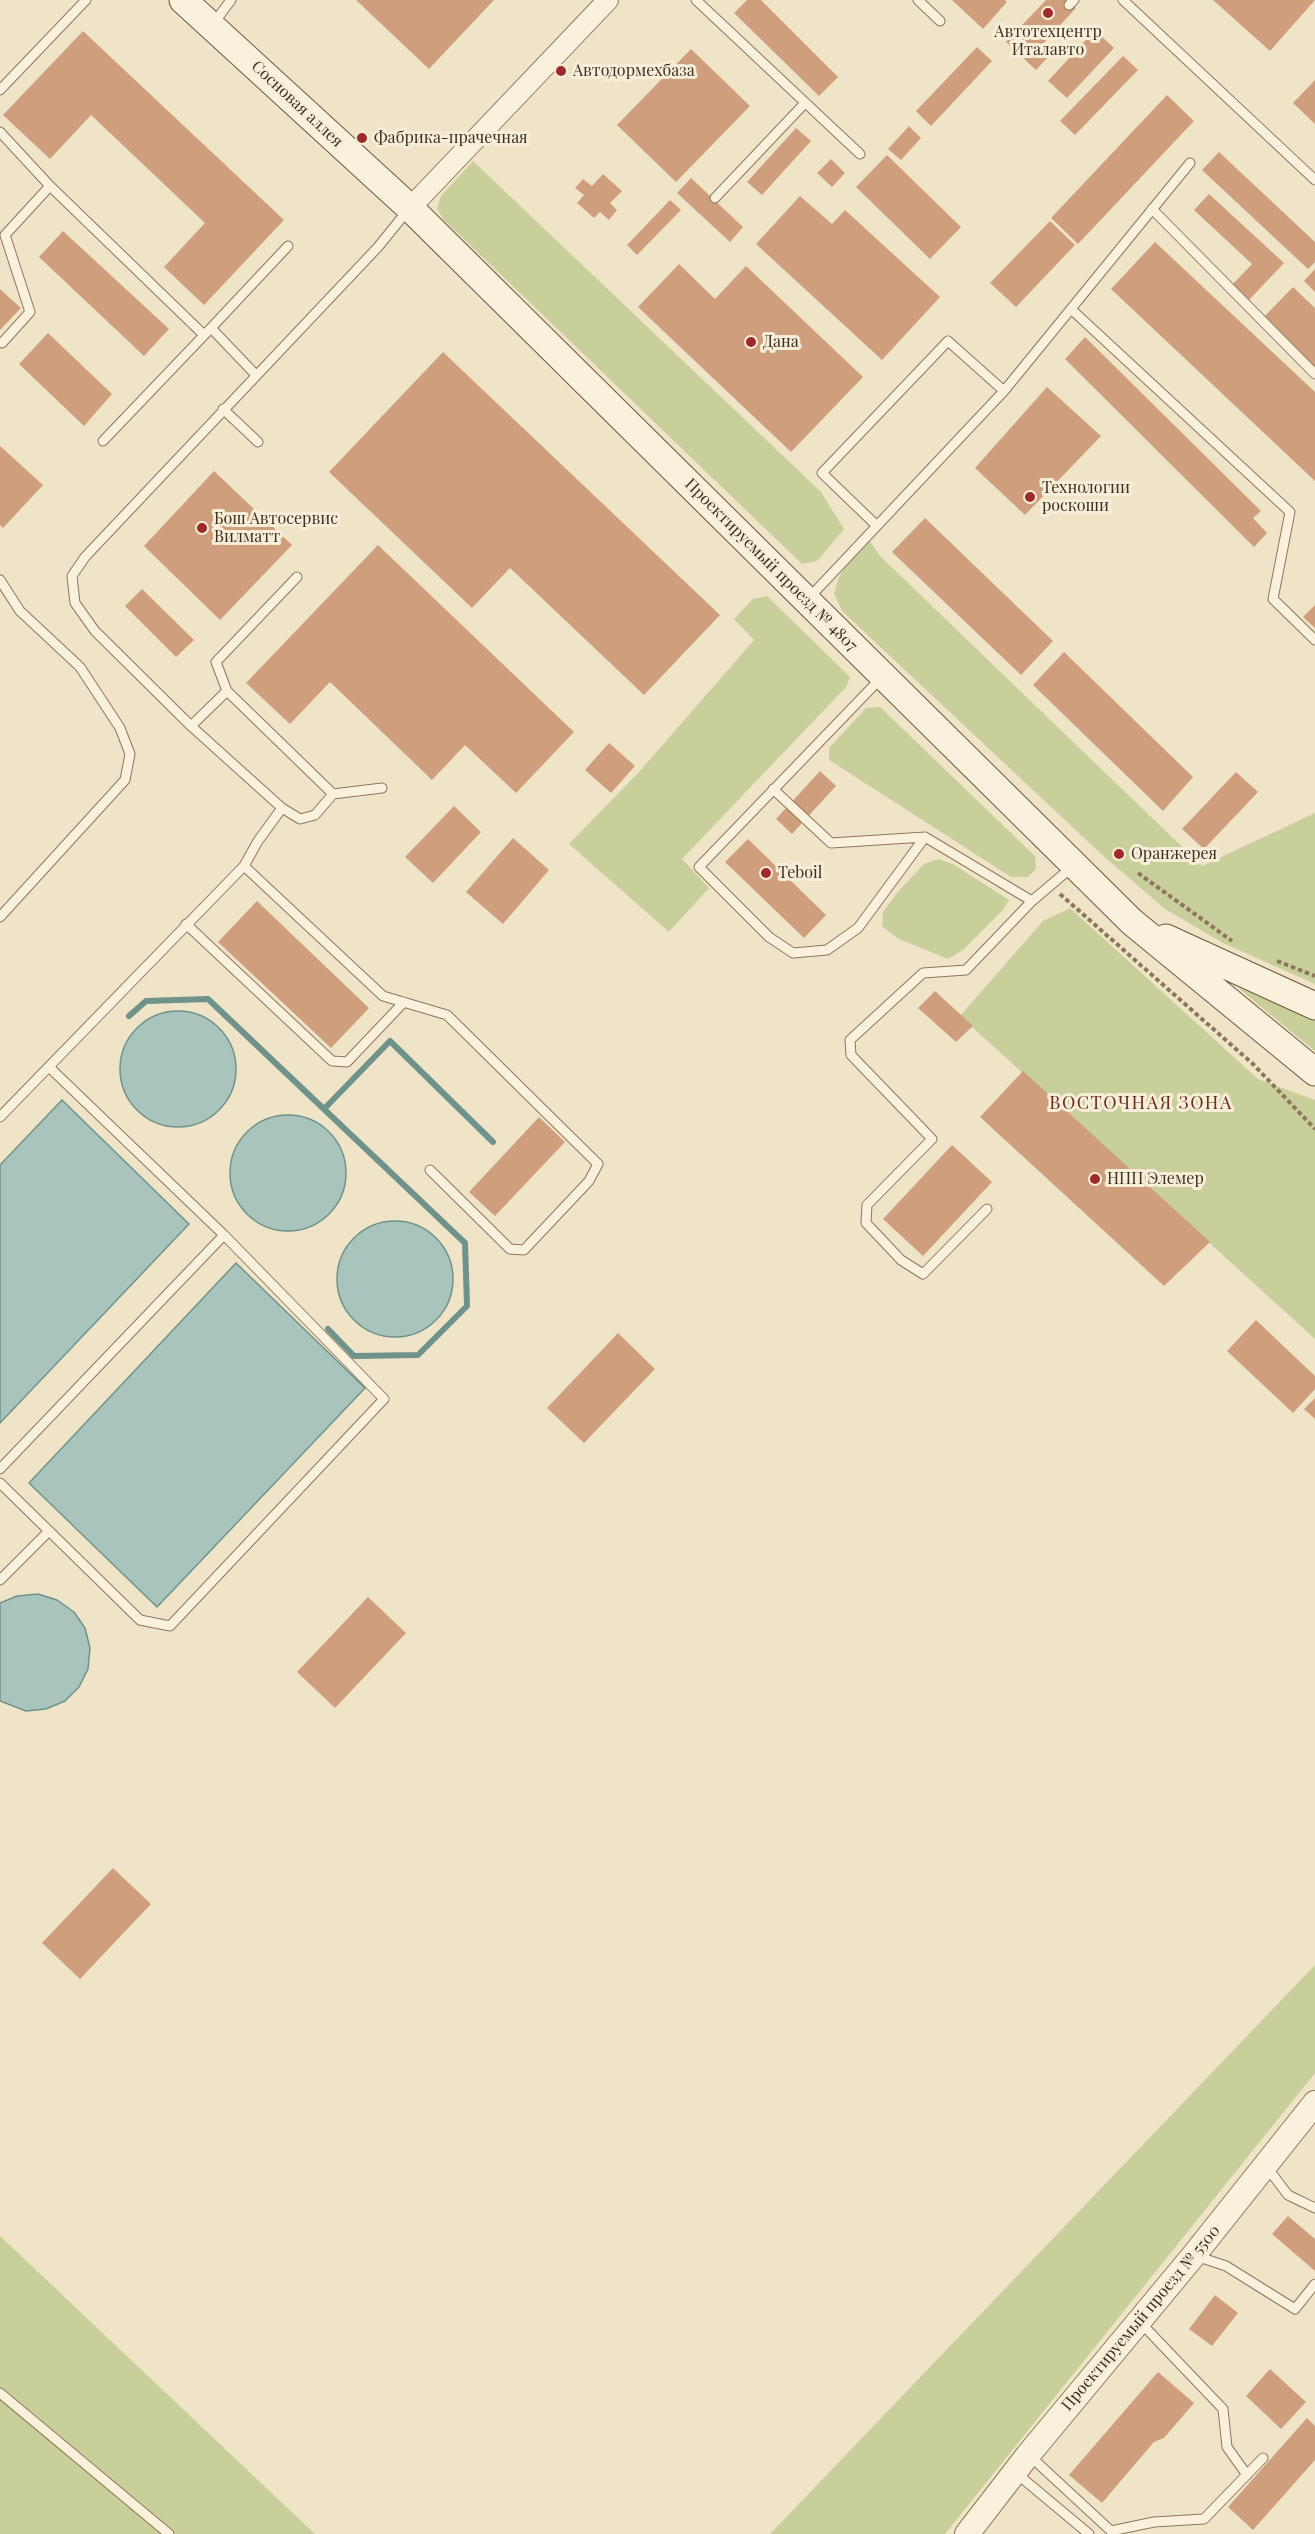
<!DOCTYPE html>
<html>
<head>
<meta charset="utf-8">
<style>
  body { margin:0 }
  canvas { display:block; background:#f0e4c8 }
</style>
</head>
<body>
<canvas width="1315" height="2534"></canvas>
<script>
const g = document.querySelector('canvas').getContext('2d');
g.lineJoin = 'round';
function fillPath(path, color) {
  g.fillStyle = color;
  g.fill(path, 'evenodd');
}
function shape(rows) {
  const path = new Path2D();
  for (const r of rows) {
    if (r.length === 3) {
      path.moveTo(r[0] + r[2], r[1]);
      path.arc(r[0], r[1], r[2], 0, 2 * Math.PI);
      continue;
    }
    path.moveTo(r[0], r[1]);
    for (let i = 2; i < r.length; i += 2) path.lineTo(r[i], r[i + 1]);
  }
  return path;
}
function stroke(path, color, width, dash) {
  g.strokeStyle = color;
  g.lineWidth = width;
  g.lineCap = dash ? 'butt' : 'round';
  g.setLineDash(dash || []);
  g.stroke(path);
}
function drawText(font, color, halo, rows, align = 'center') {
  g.font = font + ' "Playfair Display",serif';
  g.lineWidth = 6;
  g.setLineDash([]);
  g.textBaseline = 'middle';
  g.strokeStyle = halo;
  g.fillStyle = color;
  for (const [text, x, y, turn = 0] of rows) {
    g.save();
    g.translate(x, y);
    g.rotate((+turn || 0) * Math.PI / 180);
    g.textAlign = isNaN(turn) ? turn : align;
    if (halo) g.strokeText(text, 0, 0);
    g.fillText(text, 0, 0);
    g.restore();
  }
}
const green = shape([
  [473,161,821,492,844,529,817,561,802,564,444,220,437,209,441,196],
  [869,540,880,556,1202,866,1315,813,1315,984,1223,943,1165,909,1099,852,842,611,834,593,839,577,851,557],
  [767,596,850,677,846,687,682,859,709,888,669,932,569,844,639,772,754,640,734,619,753,599],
  [880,707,1035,856,1036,869,1028,877,1011,877,829,760,829,748,866,708],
  [938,859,953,864,1009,900,1003,910,963,950,948,959,897,938,882,926,883,912,896,894,924,864],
  [1070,908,1258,1079,1315,1100,1315,1339,960,1016,1043,921],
  [1237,987,1315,1020,1315,1051],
  [1315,1965,1315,2073,945,2534,770,2534],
  [0,2236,315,2534,0,2534]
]);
const water = shape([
  [178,1069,58],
  [62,1100,189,1224,0,1423,0,1165,62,1100],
  [288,1173,58],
  [395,1279,58],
  [236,1263,365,1388,157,1607,29,1483,236,1263],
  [38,1594,57,1600,74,1612,85,1628,90,1648,88,1669,79,1687,65,1701,46,1709,26,1711,0,1701,0,1603,17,1596,38,1594]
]);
const stream = shape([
  [129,1016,146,1001,208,999,465,1243,467,1306,418,1355,354,1356,328,1329],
  [324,1109,390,1041,493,1142]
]);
const building = shape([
  [356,0,494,0,429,69],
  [747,0,761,0,838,77,819,96,734,13],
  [952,0,1005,0,1007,2,983,29],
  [1046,0,1067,0,1076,8,1040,47,1049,56,1036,70,1006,42],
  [1213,0,1315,0,1270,51],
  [1095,30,1114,48,1067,98,1048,81],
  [83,31,284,220,204,305,164,267,205,223,91,115,50,159,3,115],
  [977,47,992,61,931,126,916,111],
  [691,49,750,106,676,182,617,125],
  [1123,56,1138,70,1075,135,1060,121],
  [1315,80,1315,124,1293,103],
  [1167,95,1194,121,1078,244,1051,218],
  [909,126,921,138,901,160,888,149],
  [796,128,811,141,762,195,747,182],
  [1219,152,1315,242,1315,262,1308,269,1202,170],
  [887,155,961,227,930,259,856,187],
  [831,159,845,173,832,187,817,173],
  [603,174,622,191,610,203,617,210,609,220,600,212,594,218,577,203,584,195,575,188,583,179,592,186],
  [691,178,743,227,730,242,677,193],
  [1209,194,1284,263,1249,300,1232,285,1252,264,1194,210],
  [800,196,832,224,845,210,940,297,882,360,756,244],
  [670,200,681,210,637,255,627,245],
  [1050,221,1075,245,1016,307,990,283],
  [63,231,169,329,144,356,39,257],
  [1155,242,1315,392,1315,481,1111,289],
  [679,264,715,299,746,266,863,377,791,452,638,307],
  [1315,269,1315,292,1304,281],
  [1293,287,1315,308,1315,370,1262,319],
  [0,289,21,308,0,330],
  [48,333,112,394,84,426,19,364],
  [1085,337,1261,511,1253,518,1267,533,1254,547,1065,359],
  [443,352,720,615,644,695,510,568,472,608,329,472],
  [1047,387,1101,436,1025,515,975,468],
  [0,446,43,485,3,528,0,525],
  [214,471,292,545,220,620,144,546],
  [925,518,1053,641,1021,675,892,552],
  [378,545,574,732,516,793,465,745,432,780,330,682,290,724,246,683],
  [142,589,194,640,176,657,125,606],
  [1315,605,1315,628,1303,617],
  [1064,652,1193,777,1163,811,1033,685],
  [609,743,635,766,611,793,585,770],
  [820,771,836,786,792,834,776,819],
  [1236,772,1258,792,1204,849,1182,829],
  [454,806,481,832,433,883,405,857],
  [513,838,549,870,503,924,466,892],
  [748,839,826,915,804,938,725,862],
  [257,901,369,1008,331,1048,218,942],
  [935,991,973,1026,956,1042,918,1008],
  [1023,1071,1210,1242,1164,1286,980,1117],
  [539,1117,565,1142,495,1216,469,1192],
  [952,1145,992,1182,923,1256,883,1219],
  [1256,1320,1315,1376,1315,1389,1293,1413,1227,1351],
  [618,1333,655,1369,584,1443,547,1408],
  [1315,1398,1315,1419,1304,1409],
  [368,1597,406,1633,335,1708,297,1672],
  [113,1868,151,1904,80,1979,42,1943],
  [1288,2216,1315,2239,1315,2271,1272,2234],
  [1215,2295,1238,2313,1212,2346,1189,2329],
  [1270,2369,1306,2402,1281,2429,1246,2396],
  [1158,2372,1194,2403,1164,2438,1154,2442,1102,2503,1069,2475],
  [1307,2418,1315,2426,1315,2460,1253,2530,1228,2507]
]);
const path = shape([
  [1138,873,1232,941],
  [1060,894,1253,1064,1315,1129],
  [1277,961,1315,976]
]);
const service = shape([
  [696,0,860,154],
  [918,0,940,21],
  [1123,0,1315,180],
  [1069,5,1074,0],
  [213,24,231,0],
  [0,90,86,0],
  [0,132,50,186],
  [715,198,805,103],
  [1152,209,1315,374],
  [1071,309,1290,512,1273,599,1315,640],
  [211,328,288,246],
  [2,343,30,312,5,235,50,186,204,335],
  [223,409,258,442],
  [103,441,211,328,255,374],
  [876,525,822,473,948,341,1004,391],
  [297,577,216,662,227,691,333,794,315,815,300,819,282,808,191,726,95,631,75,603,72,576,85,557,378,247,408,210],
  [0,580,20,611,80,667,120,728,130,754,125,780,0,917],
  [808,599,1004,391,1190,163],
  [881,678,699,867,769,937,793,953,827,950,858,928,925,837,1032,901],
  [191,726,227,691],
  [773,789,831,843,925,837],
  [333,794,382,788],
  [244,866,383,996,447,1015,598,1164,589,1181,524,1250,510,1249,430,1170],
  [186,924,332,1061,347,1062,404,1002],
  [0,1117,244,866,258,841,282,808],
  [987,1209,923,1274,901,1260,866,1223,867,1205,932,1139,851,1055,850,1040,923,973,966,970,1032,901,1072,867],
  [0,1469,224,1235],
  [0,1483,140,1620,170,1626,384,1399,224,1235,49,1067],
  [0,1580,49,1531],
  [1266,2166,1288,2195,1315,2208],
  [1196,2256,1226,2266,1295,2309,1315,2284],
  [1140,2322,1223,2409,1227,2447,1247,2475],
  [0,2393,169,2534],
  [1030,2456,1111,2531,1154,2522,1204,2519,1263,2458],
  [1016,2473,1089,2534]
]);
const minor = shape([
  [410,208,608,0]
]);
const tertiary = shape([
  [967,2534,1028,2455,1194,2255,1315,2103]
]);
const secondary = shape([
  [183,0,410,208,1132,922,1315,1072],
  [1166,938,1315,1006]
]);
const markers = [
  [1048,13,6,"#9e2a2b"],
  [561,71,6,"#9e2a2b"],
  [362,138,6,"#9e2a2b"],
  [751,342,6,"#9e2a2b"],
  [1030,497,6,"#9e2a2b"],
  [202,528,6,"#9e2a2b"],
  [1119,854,6,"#9e2a2b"],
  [766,873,6,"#9e2a2b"],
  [1095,1179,6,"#9e2a2b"]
];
const poiNames = [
  ["Автотехцентр",1048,32,"center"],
  ["Италавто",1048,50,"center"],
  ["Автодормехбаза",573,71],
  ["Фабрика-прачечная",374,138],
  ["Дана",763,342],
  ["Технологии",1042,488],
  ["роскоши",1042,506],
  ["Бош Автосервис",214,519],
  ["Вилматт",214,537],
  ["Оранжерея",1131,854],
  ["Teboil",778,873],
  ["НПП Элемер",1107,1179]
];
const streetNames = [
  ["Сосновая аллея",297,104,43],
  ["Проектируемый проезд № 4807",771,565,45],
  ["Проектируемый проезд № 5500",1141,2318,-50]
];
const neighbourhoodNames = [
  ["ВОСТОЧНАЯ ЗОНА",1141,1103]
];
fillPath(green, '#c9cf9b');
fillPath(water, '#a9c4bc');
stroke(water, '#6f938a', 1.5);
stroke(stream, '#6f938a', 6);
fillPath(building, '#cf9f7d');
stroke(service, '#8d765c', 11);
stroke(minor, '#8d765c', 22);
stroke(tertiary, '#8d765c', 26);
stroke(secondary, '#6f573f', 29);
stroke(path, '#8d765c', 4, [4.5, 3]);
stroke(service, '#faf1dc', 9);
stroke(minor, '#faf1dc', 20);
stroke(tertiary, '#faf1dc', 24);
stroke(secondary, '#faf1dc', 27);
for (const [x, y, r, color] of markers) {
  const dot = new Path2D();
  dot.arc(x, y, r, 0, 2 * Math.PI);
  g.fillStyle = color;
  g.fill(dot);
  stroke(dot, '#f7eed8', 2);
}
drawText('16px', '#3d2e20', '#f7eed8', poiNames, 'left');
drawText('16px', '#3d2e20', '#f7eed8', streetNames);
g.letterSpacing = '1.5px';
drawText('18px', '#6b2e1e', '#f7eed8', neighbourhoodNames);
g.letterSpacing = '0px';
</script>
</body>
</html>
